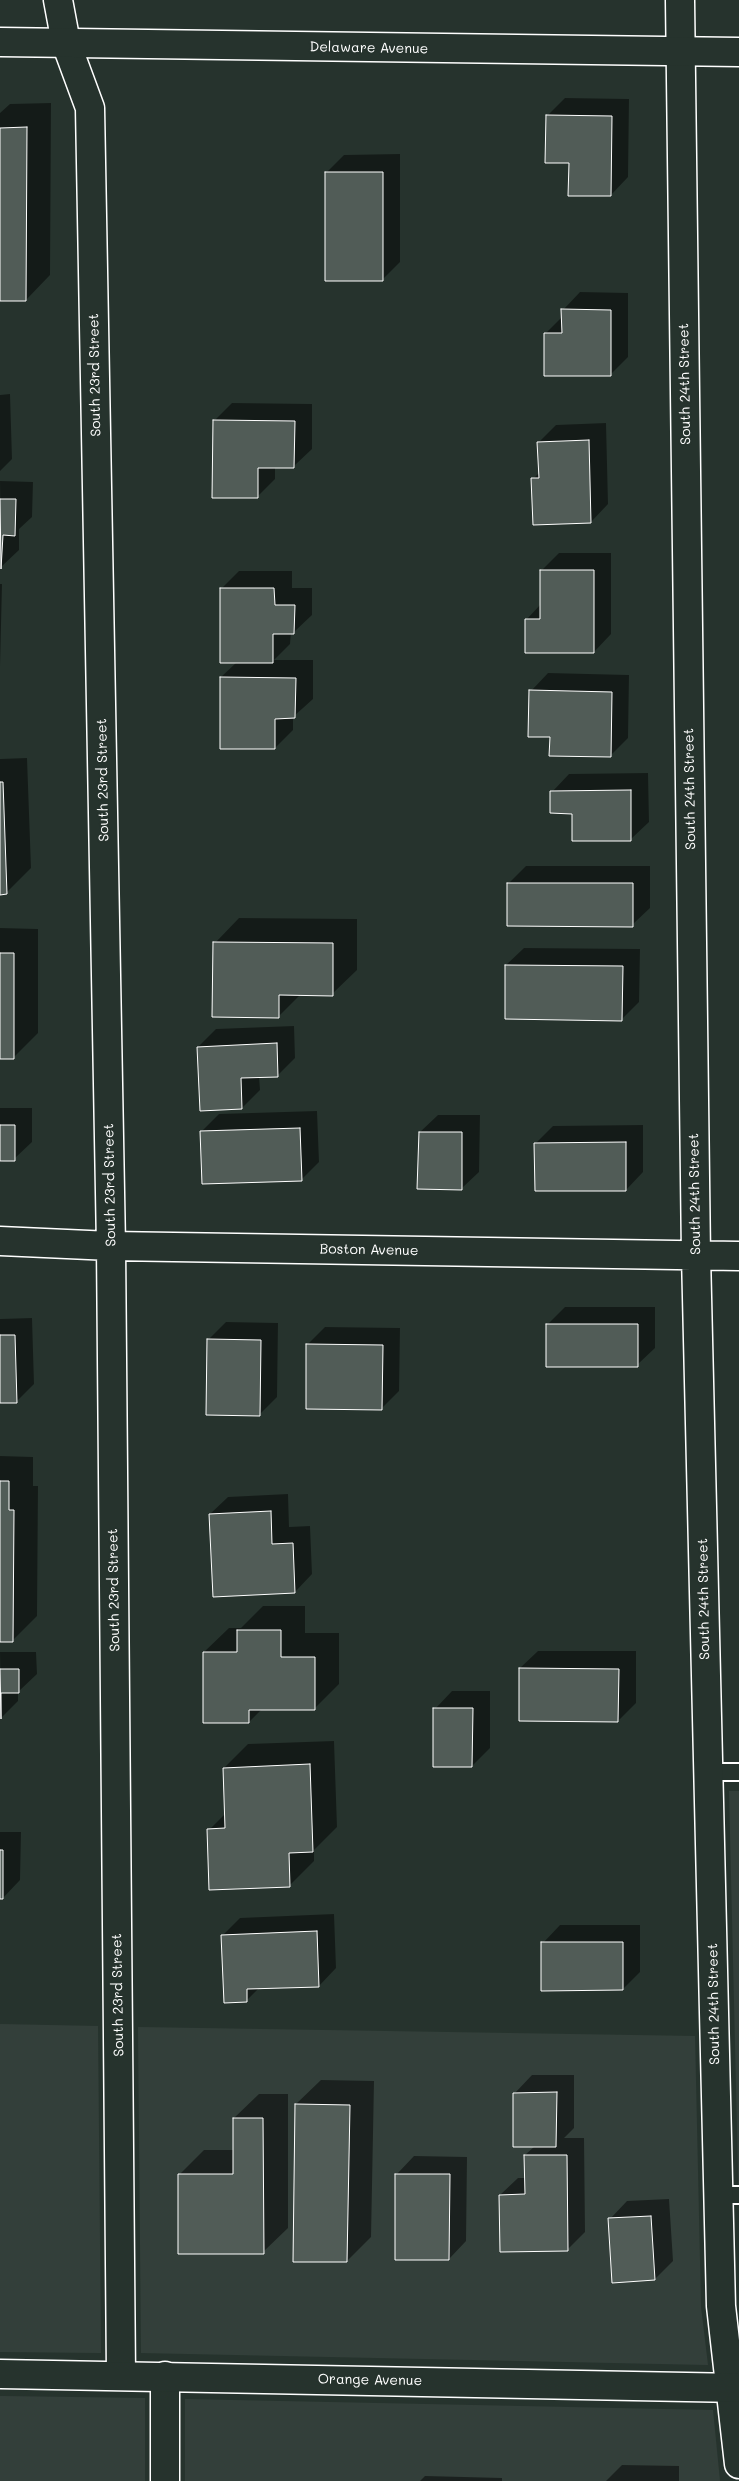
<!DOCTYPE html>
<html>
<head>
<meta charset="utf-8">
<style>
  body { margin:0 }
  canvas { display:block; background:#26332d }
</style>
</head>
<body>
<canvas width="739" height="2481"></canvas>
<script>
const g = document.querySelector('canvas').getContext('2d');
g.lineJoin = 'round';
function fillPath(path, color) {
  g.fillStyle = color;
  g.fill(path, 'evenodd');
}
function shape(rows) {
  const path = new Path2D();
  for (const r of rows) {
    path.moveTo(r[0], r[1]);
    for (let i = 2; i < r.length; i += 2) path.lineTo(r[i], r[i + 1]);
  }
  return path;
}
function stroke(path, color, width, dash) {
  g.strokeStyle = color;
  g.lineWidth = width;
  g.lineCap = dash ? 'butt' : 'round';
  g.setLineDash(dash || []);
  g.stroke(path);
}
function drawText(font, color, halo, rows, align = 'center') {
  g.font = font + ' Mali,sans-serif';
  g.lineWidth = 4;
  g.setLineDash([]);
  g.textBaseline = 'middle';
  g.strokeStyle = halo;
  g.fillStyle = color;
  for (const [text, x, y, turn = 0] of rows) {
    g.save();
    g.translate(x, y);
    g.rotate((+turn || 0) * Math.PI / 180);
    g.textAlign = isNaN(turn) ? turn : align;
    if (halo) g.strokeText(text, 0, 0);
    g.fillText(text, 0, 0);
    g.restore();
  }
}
const built = shape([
  [729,1791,739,1791,739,2213],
  [0,2024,98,2026,101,2353,0,2352],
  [138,2027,695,2036,701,2307,708,2365,141,2353],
  [0,2396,145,2398,145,2481,0,2481],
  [185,2399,713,2410,720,2481,185,2481]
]);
const shadow = shape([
  [565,98,629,99,628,177,611,195,570,162,547,116],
  [51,103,50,275,26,300,0,299,0,113,10,104],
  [400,154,400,262,382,280,326,173,344,155],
  [580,292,628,293,628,357,610,375,545,334,563,316,563,310],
  [10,394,12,459,0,471,0,395],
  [232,403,312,404,312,449,294,466,275,466,275,479,257,497,214,421],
  [606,423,608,504,591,522,533,479,540,472,539,442,556,425],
  [0,481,33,482,32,517,19,529,19,550,1,567],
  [559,553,611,553,611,634,594,652,526,620,541,604,542,570],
  [239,571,292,571,292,588,312,588,312,615,294,632,291,632,290,644,274,660,313,660,313,699,293,717,293,730,275,748,221,677,237,662,221,589],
  [0,584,2,584,0,667],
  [548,673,629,675,628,738,610,756,551,736,531,691],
  [27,758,31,868,6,893,0,893,0,759],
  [648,773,649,822,631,839,574,812,552,792,569,774],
  [526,866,650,866,650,908,632,925,508,884],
  [239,918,357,919,357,970,332,994,301,994,278,1017,215,943],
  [0,928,38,929,38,1033,14,1057,0,1057],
  [524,948,640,949,639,1002,622,1019,506,965],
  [294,1026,295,1058,277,1076,259,1076,260,1090,242,1108,198,1047,216,1029],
  [0,1108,32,1108,32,1142,14,1159,0,1162],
  [317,1111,319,1162,302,1179,201,1132,219,1114],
  [438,1115,480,1115,479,1172,461,1189,420,1132],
  [643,1125,643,1172,626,1190,536,1143,553,1126],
  [565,1307,655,1307,655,1348,637,1365,547,1325],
  [32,1318,34,1384,16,1402,0,1402,0,1319],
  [226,1322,278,1323,277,1397,259,1415,208,1340],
  [325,1327,400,1328,399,1391,381,1409,308,1344],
  [0,1456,33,1457,33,1486,38,1486,37,1616,12,1641,0,1641],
  [288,1494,289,1527,310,1526,312,1574,295,1592,210,1514,228,1497],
  [263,1606,305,1606,305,1633,339,1633,339,1684,314,1709,262,1709,249,1722,204,1652,229,1628,241,1628],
  [538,1651,636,1651,636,1703,618,1721,520,1668],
  [0,1652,36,1652,37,1674,18,1692,18,1701,1,1718],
  [452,1691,490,1691,490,1748,472,1766,435,1709],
  [334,1741,337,1827,314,1850,314,1861,290,1885,209,1830,226,1813,224,1768,248,1744],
  [0,1832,21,1832,20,1880,3,1898,0,1898],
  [334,1914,336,1968,319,1986,259,1988,247,2000,222,1936,240,1918],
  [560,1925,640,1925,640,1972,623,1989,543,1943],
  [532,2075,574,2075,574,2128,564,2138,584,2138,585,2232,567,2250,500,2195,518,2178,526,2178,525,2155,535,2146,515,2093],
  [321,2080,374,2081,371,2237,347,2261,296,2104],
  [259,2094,288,2094,288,2228,263,2252,179,2175,204,2150,234,2150,234,2118],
  [414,2156,467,2157,466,2241,449,2259,397,2174],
  [669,2199,673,2261,655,2279,610,2219,627,2201],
  [622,2465,679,2466,679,2481,606,2481],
  [425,2476,502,2478,502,2481,420,2481]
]);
const building = shape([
  [546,115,612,116,611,196,568,196,569,163,545,163,546,115],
  [27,127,26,301,0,301,0,128,27,127],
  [325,172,383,172,383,281,325,281,325,172],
  [561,309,611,310,611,376,544,376,544,333,562,333,561,309],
  [213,420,295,421,294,468,258,468,258,498,212,498,213,420],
  [589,440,591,523,533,525,531,478,539,478,537,442,589,440],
  [0,499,16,499,15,536,3,535,1,569,0,499],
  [540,570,594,570,594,653,525,653,525,619,540,619,540,570],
  [220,588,274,588,275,605,295,605,294,634,273,634,273,663,220,663,220,588],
  [220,677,296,678,295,718,275,719,275,749,220,749,220,677],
  [529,690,612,692,611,757,549,756,550,737,528,737,529,690],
  [0,782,3,782,7,894,0,895,0,782],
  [631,790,631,841,572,841,572,814,550,813,550,791,631,790],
  [507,883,633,883,633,927,507,926,507,883],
  [213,942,333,943,333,996,279,995,279,1018,212,1017,213,942],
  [0,953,14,953,14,1059,0,1059,0,953],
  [505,965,623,966,622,1021,505,1019,505,965],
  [277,1043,278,1077,241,1078,242,1109,200,1111,197,1047,277,1043],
  [0,1125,15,1125,15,1161,0,1161,0,1125],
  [300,1128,302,1181,202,1184,200,1131,300,1128],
  [419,1132,462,1132,462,1190,417,1189,419,1132],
  [626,1142,626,1191,535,1191,534,1143,626,1142],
  [546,1324,638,1324,638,1367,546,1367,546,1324],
  [0,1335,15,1335,17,1403,0,1403,0,1335],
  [207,1339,261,1340,260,1416,206,1415,207,1339],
  [306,1344,383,1345,382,1410,306,1409,306,1344],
  [0,1481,9,1481,9,1510,14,1510,13,1642,0,1642,0,1481],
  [271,1511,272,1544,293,1543,295,1593,213,1597,209,1514,271,1511],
  [237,1630,281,1630,281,1657,315,1657,315,1710,249,1710,249,1723,203,1723,203,1652,237,1652,237,1630],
  [519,1668,619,1669,618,1722,519,1721,519,1668],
  [0,1669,19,1669,19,1693,1,1693,1,1719,0,1669],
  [433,1708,473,1708,472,1767,433,1767,433,1708],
  [310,1764,313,1852,289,1853,290,1887,209,1890,207,1829,225,1828,223,1768,310,1764],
  [0,1850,3,1850,3,1899,0,1899,0,1850],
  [317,1931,319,1987,247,1989,247,2002,224,2003,221,1935,317,1931],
  [541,1942,623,1942,623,1990,541,1991,541,1942],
  [557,2092,556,2147,513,2147,513,2093,557,2092],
  [295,2104,350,2105,347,2262,293,2262,295,2104],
  [233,2118,263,2118,264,2254,178,2254,178,2174,233,2174,233,2118],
  [524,2155,567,2155,568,2251,500,2252,499,2195,525,2194,524,2155],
  [395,2174,450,2174,449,2260,395,2260,395,2174],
  [651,2216,655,2280,612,2283,608,2218,651,2216]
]);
const lane = shape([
  [709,1772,739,1772],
  [719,2195,739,2195]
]);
const street = shape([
  [58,0,66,43,90,108,111,1246,121,2375],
  [680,0,696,1255,721,2306,739,2464],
  [0,1241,111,1246,739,1256],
  [165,2481,165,2376]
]);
const secondary = shape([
  [0,42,739,52],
  [0,2374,739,2388]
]);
const streetNames = [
  ["Delaware Avenue",369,48,1],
  ["South 23rd Street",95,375,-91],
  ["South 24th Street",685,384,-91],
  ["South 23rd Street",103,780,-91],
  ["South 24th Street",690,789,-91],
  ["South 23rd Street",110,1185,-91],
  ["South 24th Street",695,1194,-91],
  ["Boston Avenue",369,1250,1],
  ["South 23rd Street",114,1590,-91],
  ["South 24th Street",704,1599,-91],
  ["South 23rd Street",118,1995,-91],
  ["South 24th Street",714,2004,-91],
  ["Orange Avenue",370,2380,1]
];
fillPath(built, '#333f3a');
fillPath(shadow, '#0007');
fillPath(building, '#515c57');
stroke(building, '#fff', 1);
stroke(lane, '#fff', 20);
stroke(street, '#fff', 31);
stroke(secondary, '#fff', 31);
stroke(lane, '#26332d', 16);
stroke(street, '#26332d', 28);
stroke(secondary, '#26332d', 28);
drawText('14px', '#fff', '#26332d', streetNames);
</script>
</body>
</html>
